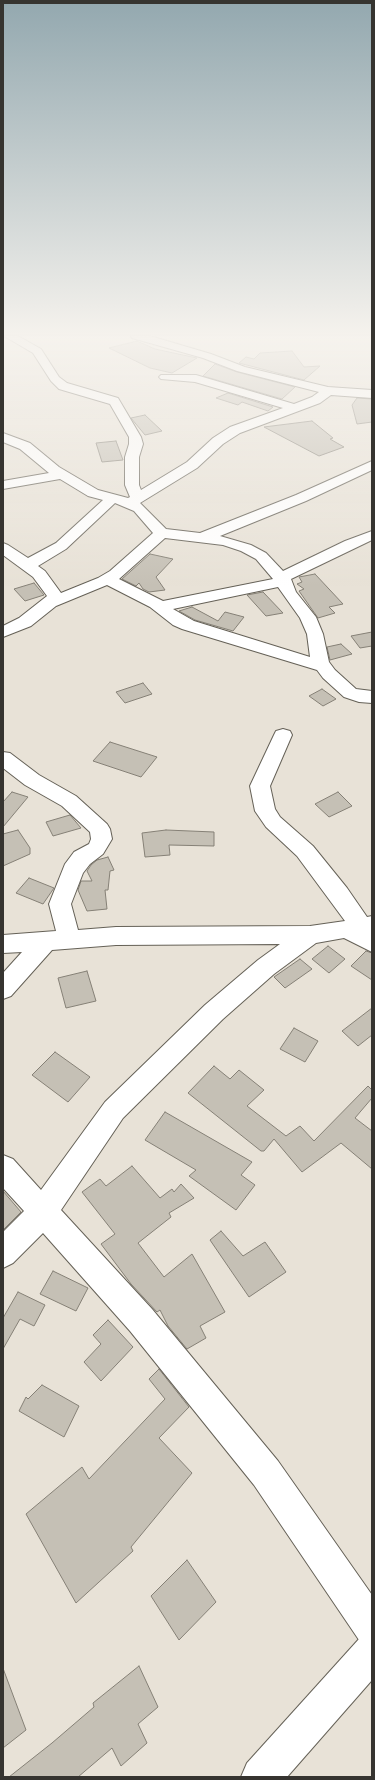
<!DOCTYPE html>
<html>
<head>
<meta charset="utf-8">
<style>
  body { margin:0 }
  #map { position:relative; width:375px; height:1780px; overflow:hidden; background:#e8e2d7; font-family:"IBM Plex Serif",serif }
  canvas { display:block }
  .frame { position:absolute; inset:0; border:4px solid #363430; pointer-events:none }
</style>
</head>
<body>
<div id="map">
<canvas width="375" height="1780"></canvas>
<div class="frame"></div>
</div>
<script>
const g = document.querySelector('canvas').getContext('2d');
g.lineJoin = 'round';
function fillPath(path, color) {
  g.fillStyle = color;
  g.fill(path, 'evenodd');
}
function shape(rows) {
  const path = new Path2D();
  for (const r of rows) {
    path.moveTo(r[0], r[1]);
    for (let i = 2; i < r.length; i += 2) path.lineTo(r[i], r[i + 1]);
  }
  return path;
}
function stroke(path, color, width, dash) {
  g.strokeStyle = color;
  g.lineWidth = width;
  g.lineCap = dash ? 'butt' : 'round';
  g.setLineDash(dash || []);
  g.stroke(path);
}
const building = shape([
  [137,341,155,349,197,358,172,373,150,368,109,348,137,341],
  [292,351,304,367,320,366,304,380,239,363,246,357,254,359,260,353,292,351],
  [215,364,237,372,295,387,282,399,203,376,215,364],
  [228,393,273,407,268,411,242,402,238,405,216,398,228,393],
  [357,398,372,399,372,422,357,424,352,405,357,398],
  [145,415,162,431,145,435,131,418,145,415],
  [312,421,333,438,330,439,344,447,319,456,264,427,312,421],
  [116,441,123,460,102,462,96,443,116,441],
  [150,554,173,559,156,577,165,590,149,592,143,589,139,583,136,586,122,579,150,554],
  [315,574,343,604,329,607,335,613,318,618,299,591,304,589,297,584,302,582,299,577,315,574],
  [34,583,44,595,25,601,14,589,34,583],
  [263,592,283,613,266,616,247,595,263,592],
  [192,607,218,621,225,612,244,617,233,631,195,620,179,611,192,607],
  [372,632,372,646,360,648,351,636,372,632],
  [341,644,352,654,330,660,327,647,341,644],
  [143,683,152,694,125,703,116,692,143,683],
  [322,689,336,699,323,706,309,696,322,689],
  [110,742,157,757,141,777,93,761,110,742],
  [12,792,28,797,3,827,3,802,12,792],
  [338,792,352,806,329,817,315,804,338,792],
  [70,815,81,828,53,836,46,822,70,815],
  [18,830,30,848,30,854,3,866,3,834,18,830],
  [166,830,214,832,214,846,169,845,170,855,145,857,142,833,166,830],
  [108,857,114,870,110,871,108,890,105,890,107,909,87,911,78,890,81,881,92,881,87,871,91,865,97,860,108,857],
  [29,878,54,888,43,904,16,893,29,878],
  [328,946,345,959,329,973,312,959,328,946],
  [366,951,372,953,372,980,351,966,366,951],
  [300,959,312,969,285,988,274,977,300,959],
  [87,971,96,1001,66,1008,58,978,87,971],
  [372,1008,372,1035,358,1046,342,1031,372,1008],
  [294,1028,318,1041,305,1062,280,1049,294,1028],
  [55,1052,90,1077,68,1102,32,1075,55,1052],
  [214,1066,230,1079,239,1070,264,1090,247,1106,286,1136,300,1126,314,1141,368,1086,372,1090,372,1098,355,1118,372,1131,372,1169,341,1143,302,1172,274,1139,264,1151,261,1151,188,1093,214,1066],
  [165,1112,252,1162,241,1175,255,1185,236,1210,189,1176,196,1170,145,1140,165,1112],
  [132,1166,160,1198,172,1189,174,1192,181,1184,194,1198,169,1213,171,1217,138,1243,164,1277,192,1254,225,1312,200,1326,206,1338,187,1349,168,1326,160,1310,157,1312,131,1284,101,1244,115,1234,82,1192,100,1179,106,1186,132,1166],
  [3,1191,21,1212,3,1230,3,1191],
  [221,1231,243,1256,265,1242,286,1272,249,1297,210,1240,221,1231],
  [53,1271,88,1288,76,1311,40,1294,53,1271],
  [18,1292,45,1305,34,1326,20,1319,3,1349,3,1318,18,1292],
  [108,1320,133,1347,101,1381,84,1362,101,1344,93,1335,108,1320],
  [159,1369,189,1407,159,1438,192,1473,131,1547,133,1551,76,1603,26,1514,82,1467,89,1479,165,1399,149,1379,159,1369],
  [42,1385,79,1406,64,1437,19,1411,26,1397,28,1399,42,1385],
  [187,1560,216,1602,179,1640,151,1596,187,1560],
  [139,1666,158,1707,138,1724,147,1743,121,1766,112,1748,78,1777,9,1777,52,1743,94,1707,93,1703,139,1666],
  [4,1671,26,1730,3,1748,3,1672,4,1671]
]);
const minor = shape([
  [4,336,18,336,41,349,59,377,67,383,118,398,141,437,143,444,139,457,139,485,141,490,187,462,213,438,230,427,283,408,195,382,161,379,159,377,161,375,196,375,294,404,312,397,319,392,237,371,203,358,132,338,131,336,150,336,211,354,245,367,328,387,372,390,372,398,331,395,320,403,240,433,223,444,197,468,140,503,166,529,200,533,296,495,372,461,372,470,306,501,220,536,251,545,266,553,283,571,345,541,372,531,372,540,291,579,296,592,316,617,323,634,329,662,335,670,356,689,372,691,372,703,359,702,344,697,323,678,317,670,182,629,173,625,150,607,107,585,56,606,31,626,3,637,3,626,19,618,47,596,33,577,3,555,3,543,8,545,28,558,56,543,103,500,88,496,60,479,3,489,3,481,49,473,20,449,3,442,3,433,30,443,59,467,98,490,128,498,130,497,125,485,125,457,129,444,129,437,110,404,59,389,51,381,33,353,4,336],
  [115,503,134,511,153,533,110,571,98,578,61,593,45,571,38,566,66,549,115,503],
  [165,538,223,545,241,551,256,559,273,579,163,601,119,579,165,538],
  [278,587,300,618,307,634,310,657,194,621,173,609,278,587],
  [283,729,290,731,292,735,270,786,275,809,280,817,313,846,347,888,367,917,372,916,372,952,344,938,316,943,274,974,223,1019,123,1118,61,1210,152,1309,278,1461,372,1595,372,1645,359,1640,254,1485,130,1331,43,1233,13,1263,3,1268,3,1232,24,1211,3,1188,3,1155,13,1159,41,1190,105,1102,205,1005,258,960,280,944,116,945,52,950,11,996,3,999,3,973,22,952,3,953,3,935,56,931,49,904,65,864,74,852,89,844,91,839,90,832,62,806,25,785,3,768,3,752,10,753,39,775,76,796,107,824,110,829,112,839,103,854,90,864,83,873,71,904,78,930,116,927,310,926,345,921,297,856,266,827,255,811,250,786,274,735,276,731,283,729]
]);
const major = shape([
  [372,1633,372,1680,287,1777,241,1777,247,1763,359,1639,372,1633]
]);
fillPath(building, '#c5c0b5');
stroke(building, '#858076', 1);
stroke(minor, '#656157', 2);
stroke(major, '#656157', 2);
fillPath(minor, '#fff');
fillPath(major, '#fff');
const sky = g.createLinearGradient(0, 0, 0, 586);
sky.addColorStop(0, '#93a8af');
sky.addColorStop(0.57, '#f5f2ed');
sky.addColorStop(1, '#f5f2ed00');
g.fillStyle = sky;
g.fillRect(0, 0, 375, 586);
</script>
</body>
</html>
